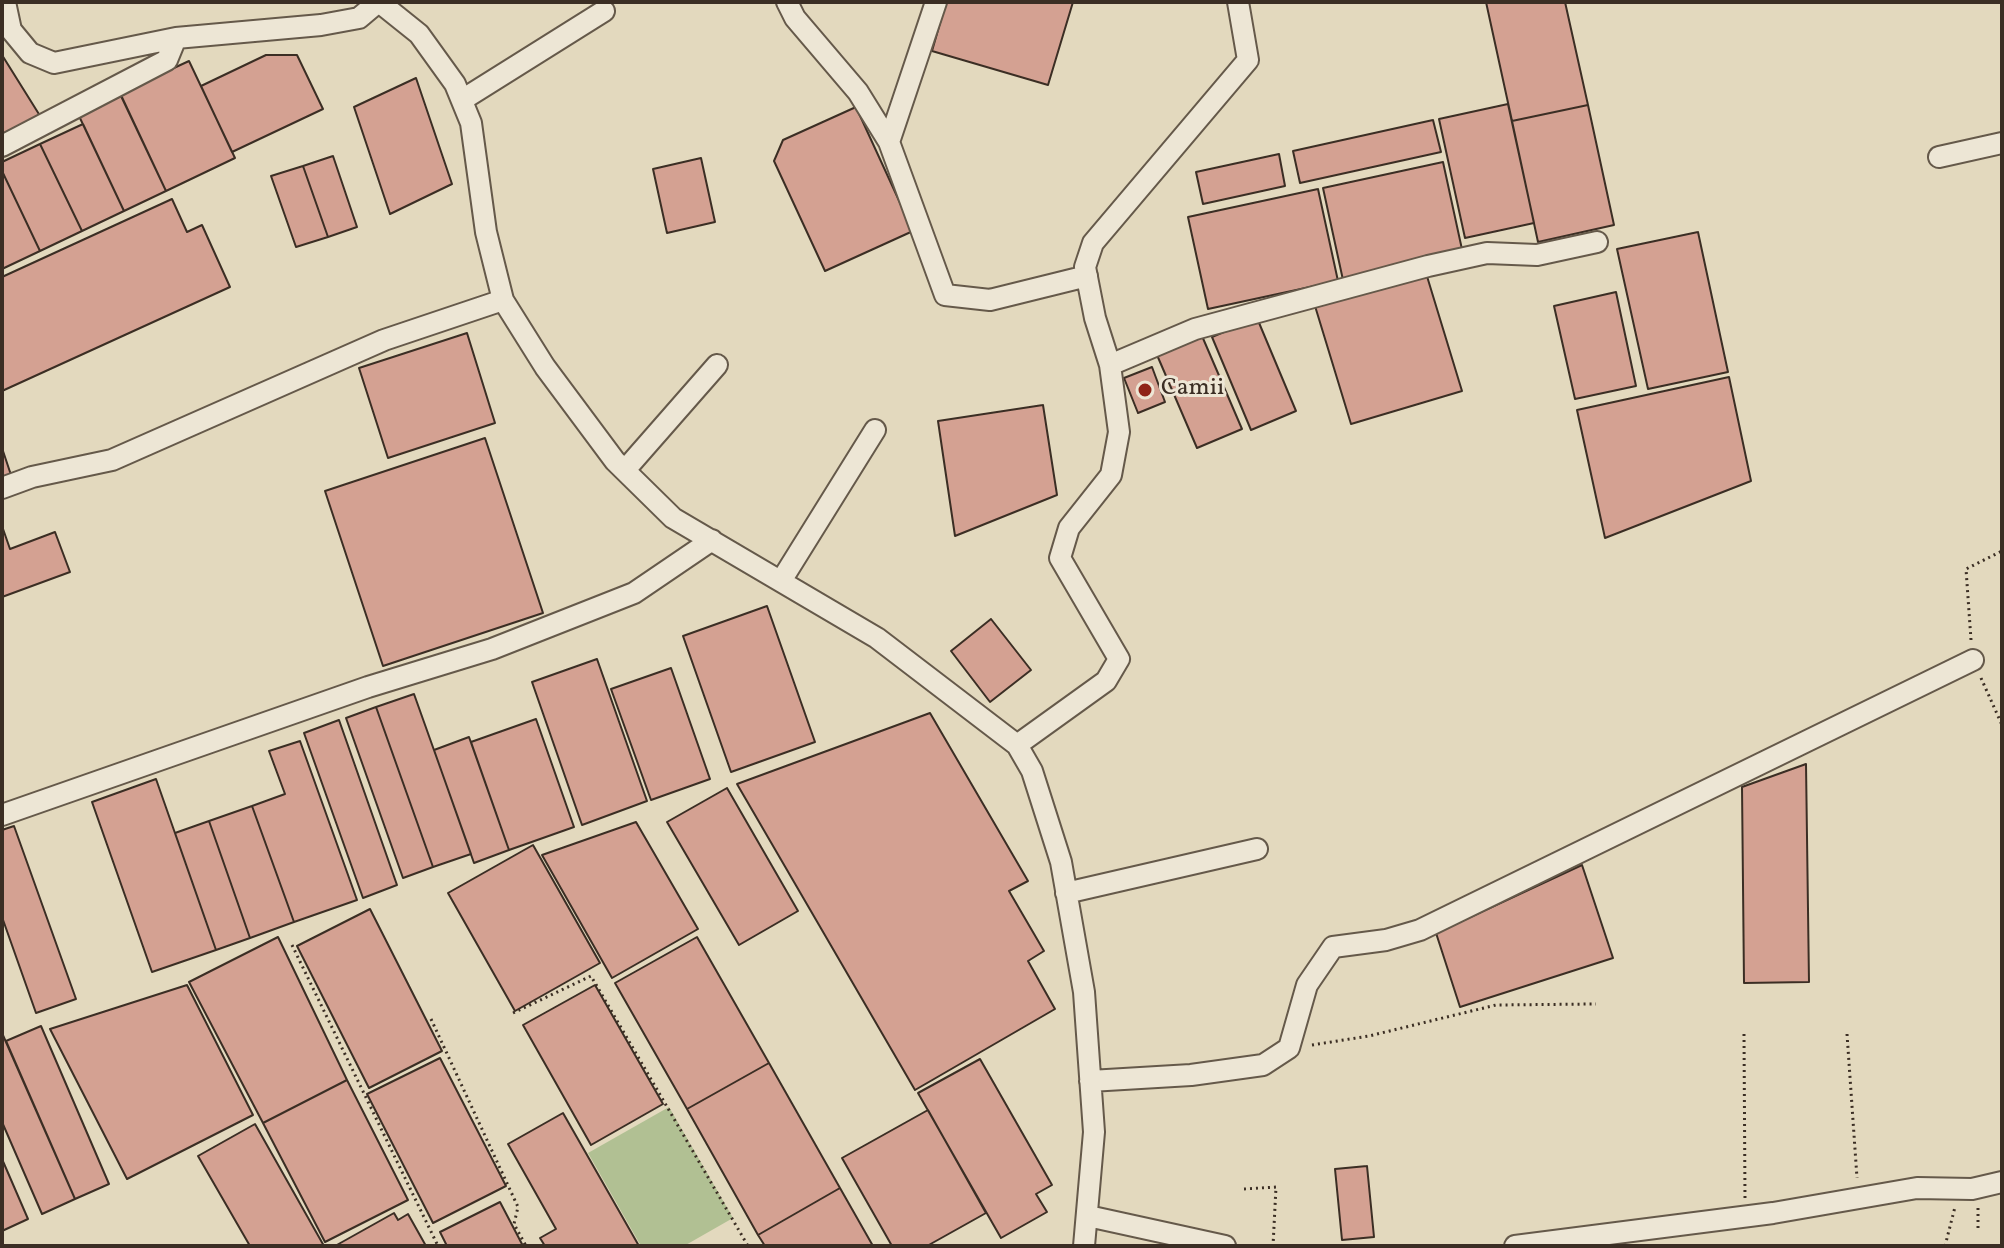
<!DOCTYPE html>
<html>
<head>
<meta charset="utf-8">
<style>
  body { margin:0 }
  #map { position:relative; width:2004px; height:1248px; overflow:hidden; background:#e3d9be; font-family:Vollkorn,serif }
  canvas { display:block }
  .frame { position:absolute; inset:0; border:4px solid #3b2e24; pointer-events:none }
</style>
</head>
<body>
<div id="map">
<canvas width="2004" height="1248"></canvas>
<div class="frame"></div>
</div>
<script>
const g = document.querySelector('canvas').getContext('2d');
g.lineJoin = 'round';
function fillPath(path, color) {
  g.fillStyle = color;
  g.fill(path, 'evenodd');
}
function shape(rows) {
  const path = new Path2D();
  for (const r of rows) {
    path.moveTo(r[0], r[1]);
    for (let i = 2; i < r.length; i += 2) path.lineTo(r[i], r[i + 1]);
  }
  return path;
}
function stroke(path, color, width, dash) {
  g.strokeStyle = color;
  g.lineWidth = width;
  g.lineCap = dash ? 'butt' : 'round';
  g.setLineDash(dash || []);
  g.stroke(path);
}
function drawText(font, color, halo, rows, align = 'center') {
  g.font = font + ' Vollkorn,serif';
  g.lineWidth = 6;
  g.setLineDash([]);
  g.textBaseline = 'middle';
  g.strokeStyle = halo;
  g.fillStyle = color;
  for (const [text, x, y, turn = 0] of rows) {
    g.save();
    g.translate(x, y);
    g.rotate((+turn || 0) * Math.PI / 180);
    g.textAlign = isNaN(turn) ? turn : align;
    if (halo) g.strokeText(text, 0, 0);
    g.fillText(text, 0, 0);
    g.restore();
  }
}
const green = shape([
  [669,1107,733,1218,684,1246,641,1246,588,1153]
]);
const building = shape([
  [946,2,1073,2,1048,85,932,51,946,2],
  [1486,2,1565,2,1588,105,1512,121,1486,2],
  [2,55,42,119,2,145,2,55],
  [266,55,297,55,323,109,232,152,201,86,266,55],
  [189,61,235,158,166,191,120,93,189,61],
  [416,78,452,184,390,214,354,107,416,78],
  [121,96,166,191,124,211,79,116,121,96],
  [1508,104,1534,223,1465,238,1439,119,1508,104],
  [1588,105,1614,225,1538,242,1512,121,1588,105],
  [856,107,913,231,825,271,774,161,783,140,856,107],
  [1433,120,1441,152,1300,183,1293,151,1433,120],
  [83,124,124,211,82,231,40,144,83,124],
  [40,144,82,231,40,251,2,171,2,162,40,144],
  [1279,154,1285,186,1203,204,1196,172,1279,154],
  [333,156,357,227,328,237,303,166,333,156],
  [701,158,715,222,667,233,653,169,701,158],
  [1443,162,1463,254,1343,280,1323,188,1443,162],
  [303,166,328,237,296,247,271,176,303,166],
  [2,171,40,251,2,269,2,171],
  [1318,189,1338,281,1208,309,1188,217,1318,189],
  [172,199,187,232,202,225,230,287,2,391,2,277,172,199],
  [1698,232,1728,372,1648,389,1617,249,1698,232],
  [1426,273,1462,391,1351,424,1315,306,1426,273],
  [1616,292,1636,386,1575,399,1554,306,1616,292],
  [1257,318,1296,411,1251,430,1212,337,1257,318],
  [467,333,495,423,388,458,359,368,467,333],
  [1202,336,1242,429,1197,448,1157,355,1202,336],
  [1152,367,1165,402,1138,413,1124,378,1152,367],
  [1729,377,1751,481,1605,538,1577,410,1729,377],
  [1043,405,1057,495,955,536,938,421,1043,405],
  [485,438,543,613,383,666,325,491,485,438],
  [2,448,13,481,2,485,2,448],
  [2,526,10,549,55,532,70,572,2,597,2,526],
  [767,606,815,742,731,772,683,636,767,606],
  [991,619,1031,670,990,702,951,651,991,619],
  [597,659,647,801,582,825,532,682,597,659],
  [671,668,710,779,651,800,611,689,671,668],
  [414,694,471,854,433,867,376,707,414,694],
  [376,707,433,867,403,878,346,718,376,707],
  [930,713,1028,881,1009,891,1044,951,1028,961,1055,1009,915,1090,737,784,930,713],
  [536,719,574,827,509,850,471,742,536,719],
  [339,720,397,885,363,898,304,733,339,720],
  [469,737,509,850,474,863,434,750,469,737],
  [300,741,357,900,294,922,252,806,285,794,269,751,300,741],
  [1806,764,1809,982,1744,983,1742,787,1806,764],
  [156,779,216,950,152,972,92,802,156,779],
  [727,788,798,911,739,945,667,822,727,788],
  [252,806,294,922,250,938,209,821,252,806],
  [209,821,250,938,216,950,175,833,209,821],
  [636,822,698,929,612,978,542,855,636,822],
  [14,826,76,999,36,1013,2,917,2,830,14,826],
  [533,845,600,963,515,1011,448,893,533,845],
  [1582,865,1613,958,1460,1007,1436,933,1582,865],
  [370,909,442,1051,369,1088,297,946,370,909],
  [278,937,347,1080,263,1123,189,982,278,937],
  [697,937,769,1063,687,1109,615,983,697,937],
  [187,985,253,1115,127,1179,50,1029,187,985],
  [595,985,663,1104,591,1145,523,1025,595,985],
  [41,1026,109,1184,75,1199,6,1041,41,1026],
  [2,1033,75,1199,42,1214,2,1122,2,1033],
  [440,1058,506,1186,433,1223,367,1094,440,1058],
  [980,1059,1052,1185,1036,1194,1047,1212,1001,1238,918,1093,980,1059],
  [769,1063,840,1188,758,1235,687,1109,769,1063],
  [347,1080,408,1200,325,1242,263,1123,347,1080],
  [928,1110,986,1213,927,1246,892,1246,842,1158,928,1110],
  [563,1113,639,1246,545,1246,540,1238,556,1229,508,1144,563,1113],
  [255,1124,324,1246,250,1246,198,1156,255,1124],
  [2,1159,28,1219,2,1231,2,1159],
  [1367,1166,1374,1237,1342,1240,1335,1169,1367,1166],
  [840,1188,873,1246,765,1246,758,1235,840,1188],
  [500,1202,523,1246,447,1246,440,1232,500,1202],
  [394,1213,398,1220,408,1214,426,1246,335,1246,394,1213]
]);
const path = shape([
  [1971,640,1966,569,2002,551],
  [1981,678,2002,725],
  [292,945,438,1246],
  [513,1013,591,976,748,1246],
  [431,1019,518,1207,514,1224,526,1246],
  [1744,1034,1745,1199],
  [1847,1034,1857,1178],
  [1312,1045,1369,1036,1496,1005,1596,1004],
  [1244,1189,1276,1187,1273,1246],
  [1978,1208,1978,1231],
  [1945,1246,1955,1207]
]);
const minor = shape([
  [5,2,11,30,30,53,54,63,176,38,321,25,359,18,378,2],
  [379,2,419,34,455,84,471,123,486,232,503,300,545,367,615,461,673,518,877,638,1017,745,1032,771,1061,862,1084,992,1094,1132,1084,1246],
  [787,2,795,18,858,92,889,142,945,295,990,300,1087,276],
  [1238,2,1248,60,1093,243,1085,267,1095,318,1110,365,1195,329,1428,266,1487,253,1537,255,1597,242],
  [462,100,604,11],
  [889,142,936,2],
  [2,146,167,60,176,38],
  [1939,157,2002,143],
  [625,470,717,365],
  [2,488,32,477,112,460,384,340,503,300],
  [781,581,875,430],
  [1017,745,1106,681,1119,659,1060,558,1069,528,1111,475,1119,432,1110,365],
  [2,815,368,687,492,649,634,593,712,540],
  [1066,893,1257,849],
  [1090,1081,1191,1075,1263,1065,1289,1048,1307,985,1333,947,1386,940,1420,930,1973,660],
  [1088,1216,1225,1246],
  [1515,1246,1773,1213,1917,1188,1972,1189,2002,1182]
]);
const markers = [
  [1145,390,8,"#8f2418"]
];
const poiNames = [
  ["Camii",1161,390]
];
fillPath(green, '#b1c093');
fillPath(building, '#d4a192');
stroke(building, '#3b2e24', 2);
stroke(minor, '#65594a', 24);
stroke(path, '#3b2e24', 3, [2, 4]);
stroke(minor, '#ede6d5', 20);
for (const [x, y, r, color] of markers) {
  const dot = new Path2D();
  dot.arc(x, y, r, 0, 2 * Math.PI);
  g.fillStyle = color;
  g.fill(dot);
  stroke(dot, '#ede6d5', 3);
}
drawText('24px', '#3b2e24', '#ede6d5', poiNames, 'left');
</script>
</body>
</html>
